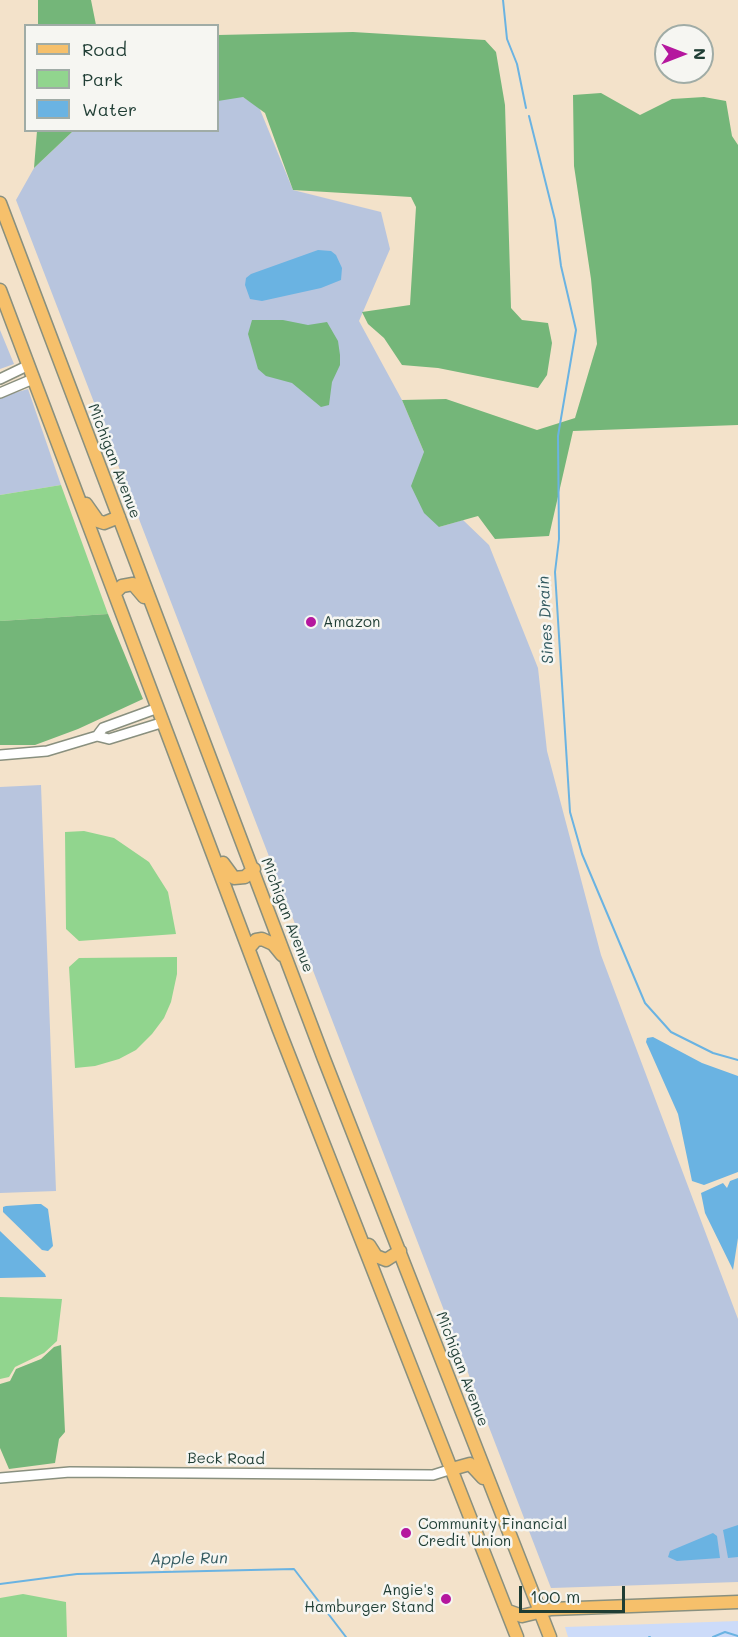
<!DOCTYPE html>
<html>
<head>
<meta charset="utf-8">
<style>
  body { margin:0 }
  #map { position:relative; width:738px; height:1637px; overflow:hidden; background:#f3e2ca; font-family:Mali,sans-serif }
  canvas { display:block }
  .legend { position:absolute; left:24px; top:24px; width:195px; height:108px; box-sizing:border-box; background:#f6f6f2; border:2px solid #a0aca6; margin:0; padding:8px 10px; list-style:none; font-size:18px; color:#1f3d34 }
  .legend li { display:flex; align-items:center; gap:12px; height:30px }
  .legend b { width:30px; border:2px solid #a0aca6 }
  .north { position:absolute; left:654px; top:24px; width:60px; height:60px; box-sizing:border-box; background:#f6f6f2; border:2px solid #a0aca6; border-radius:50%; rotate:90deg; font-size:16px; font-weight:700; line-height:24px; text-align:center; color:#1f3d34 }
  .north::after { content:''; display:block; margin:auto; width:21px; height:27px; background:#b5179e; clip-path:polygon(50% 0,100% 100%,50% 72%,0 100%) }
  .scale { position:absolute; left:519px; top:1586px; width:106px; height:27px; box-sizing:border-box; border:3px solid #1f3d34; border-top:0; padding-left:8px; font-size:18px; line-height:21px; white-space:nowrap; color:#1f3d34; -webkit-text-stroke:4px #f6f6f2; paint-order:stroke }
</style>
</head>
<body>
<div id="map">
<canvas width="738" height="1637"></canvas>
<ul class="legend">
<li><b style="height:8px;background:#f6c06b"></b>Road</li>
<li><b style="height:16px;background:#91d58e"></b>Park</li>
<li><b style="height:16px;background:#6ab3e2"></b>Water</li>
</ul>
<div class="north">N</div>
<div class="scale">100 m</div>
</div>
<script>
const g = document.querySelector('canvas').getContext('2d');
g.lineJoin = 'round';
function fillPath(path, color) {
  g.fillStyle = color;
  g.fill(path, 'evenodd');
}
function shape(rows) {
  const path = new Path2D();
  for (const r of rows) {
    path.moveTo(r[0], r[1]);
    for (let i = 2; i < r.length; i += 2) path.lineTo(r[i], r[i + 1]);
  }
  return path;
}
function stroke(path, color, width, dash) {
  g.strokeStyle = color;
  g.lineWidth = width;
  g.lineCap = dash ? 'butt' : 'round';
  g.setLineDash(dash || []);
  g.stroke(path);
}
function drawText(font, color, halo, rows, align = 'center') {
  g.font = font + ' Mali,sans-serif';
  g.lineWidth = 5;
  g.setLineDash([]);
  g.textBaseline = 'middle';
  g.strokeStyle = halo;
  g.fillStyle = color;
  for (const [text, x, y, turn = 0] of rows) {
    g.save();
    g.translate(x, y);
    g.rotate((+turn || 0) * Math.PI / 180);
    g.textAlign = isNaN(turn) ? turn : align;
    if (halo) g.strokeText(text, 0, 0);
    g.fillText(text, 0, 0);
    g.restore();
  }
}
const built = shape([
  [738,1621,738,1637,568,1637,565,1627]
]);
const industrial = shape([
  [227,97,243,97,259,107,293,190,381,212,390,249,359,321,402,400,424,452,439,527,463,520,489,545,538,668,547,751,601,955,738,1319,738,1582,551,1588,16,200,34,168,72,132,218,130,218,101],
  [0,330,14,364,0,369],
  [28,389,61,485,0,495,0,397],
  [41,785,56,1191,0,1193,0,787]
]);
const green = shape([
  [61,485,108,614,0,621,0,495],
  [84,831,114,838,149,862,168,892,176,934,79,941,66,929,65,832],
  [177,957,177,974,171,1002,164,1018,152,1034,136,1050,119,1059,95,1066,75,1068,69,967,79,958],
  [0,1297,62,1299,57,1341,44,1353,15,1367,9,1377,0,1379],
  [23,1594,66,1602,67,1637,0,1637,0,1598]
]);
const forest = shape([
  [38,0,91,0,96,25,38,25],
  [353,32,485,40,496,52,505,105,511,308,522,320,548,323,552,343,547,375,538,388,438,368,402,365,384,338,368,324,362,312,410,305,416,207,411,197,293,190,265,113,243,97,218,101,218,35],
  [601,93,640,115,672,99,704,97,726,101,732,136,738,145,738,425,573,431,549,536,495,539,478,516,439,527,424,513,411,486,424,452,402,400,446,399,537,430,575,418,597,344,591,279,574,166,573,95],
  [37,131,37,130,81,131,72,132,34,168],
  [252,320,283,320,308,325,327,322,338,341,340,355,340,365,332,382,329,405,321,407,292,383,266,376,258,369,248,334],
  [108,614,143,699,78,729,35,745,0,745,0,621],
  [61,1345,65,1432,59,1439,55,1463,9,1469,0,1448,0,1384,10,1381,16,1369,41,1359,54,1347]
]);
const water = shape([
  [318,250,331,251,336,255,342,268,341,280,321,288,262,301,250,299,245,285,246,278,251,274],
  [653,1037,702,1063,738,1076,738,1172,704,1185,692,1181,678,1114,646,1042,647,1038],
  [738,1178,738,1238,733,1270,705,1213,701,1193,723,1183,727,1188,730,1181],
  [36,1204,41,1204,48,1209,53,1246,48,1251,42,1250,3,1212,3,1207,6,1206],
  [0,1231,45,1274,46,1277,0,1278],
  [738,1525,738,1557,728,1558,723,1530],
  [713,1533,717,1536,720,1558,677,1561,668,1557,670,1551]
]);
const stream = shape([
  [503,0,507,39,517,64,526,108],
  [529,116,555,220,561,266,576,330,558,436,559,539,555,572,570,812,582,854,645,1003,671,1032,713,1053,738,1060],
  [0,1584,77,1574,294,1569,346,1637],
  [649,1637,650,1637],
  [713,1637,725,1632,738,1636]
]);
const minor = shape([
  [0,379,29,365],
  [0,393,33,379],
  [158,708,103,728,97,736,109,739,164,722],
  [0,755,47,751,97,736],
  [0,1478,70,1472,433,1475,452,1469]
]);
const major = shape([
  [0,203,324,1059,550,1637],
  [0,290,279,1030,517,1637],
  [86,504,98,521,104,523,119,517],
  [115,593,122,586,133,584,144,597],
  [223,863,234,878,245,877,254,869],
  [249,948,256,940,262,939,273,944,282,955],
  [369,1245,376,1256,386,1260,400,1251],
  [452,1469,470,1464,483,1478],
  [508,1611,522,1616,551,1609,738,1602]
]);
const markers = [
  [311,622,6,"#b5179e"],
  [406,1533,6,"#b5179e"],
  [446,1599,6,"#b5179e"]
];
const streetNames = [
  ["Michigan Avenue",114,461,69],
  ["Michigan Avenue",287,915,69],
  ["Michigan Avenue",462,1369,69],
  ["Beck Road",226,1459,1]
];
const poiNames = [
  ["Amazon",323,622],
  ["Community Financial",418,1524],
  ["Credit Union",418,1541],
  ["Angie's",434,1590,"right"],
  ["Hamburger Stand",434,1607,"right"]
];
const waterNames = [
  ["Sines Drain",546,620,-93],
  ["Apple Run",189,1559,-1]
];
fillPath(built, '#ccdbf9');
fillPath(industrial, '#b8c5de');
fillPath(green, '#91d58e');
fillPath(forest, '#74b679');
fillPath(water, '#6ab3e2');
stroke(stream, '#6ab3e2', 2);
stroke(minor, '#89907f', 12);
stroke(major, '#89907f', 15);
stroke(minor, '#fff', 9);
stroke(major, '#f6c06b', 12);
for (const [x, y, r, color] of markers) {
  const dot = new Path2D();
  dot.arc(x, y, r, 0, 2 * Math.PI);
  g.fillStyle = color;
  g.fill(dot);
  stroke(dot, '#f6f6f2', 2);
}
drawText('15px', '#1f3d34', '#f6f6f2', streetNames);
drawText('15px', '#1f3d34', '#f6f6f2', poiNames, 'left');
drawText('italic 16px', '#325a60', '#f6f6f2', waterNames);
</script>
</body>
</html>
